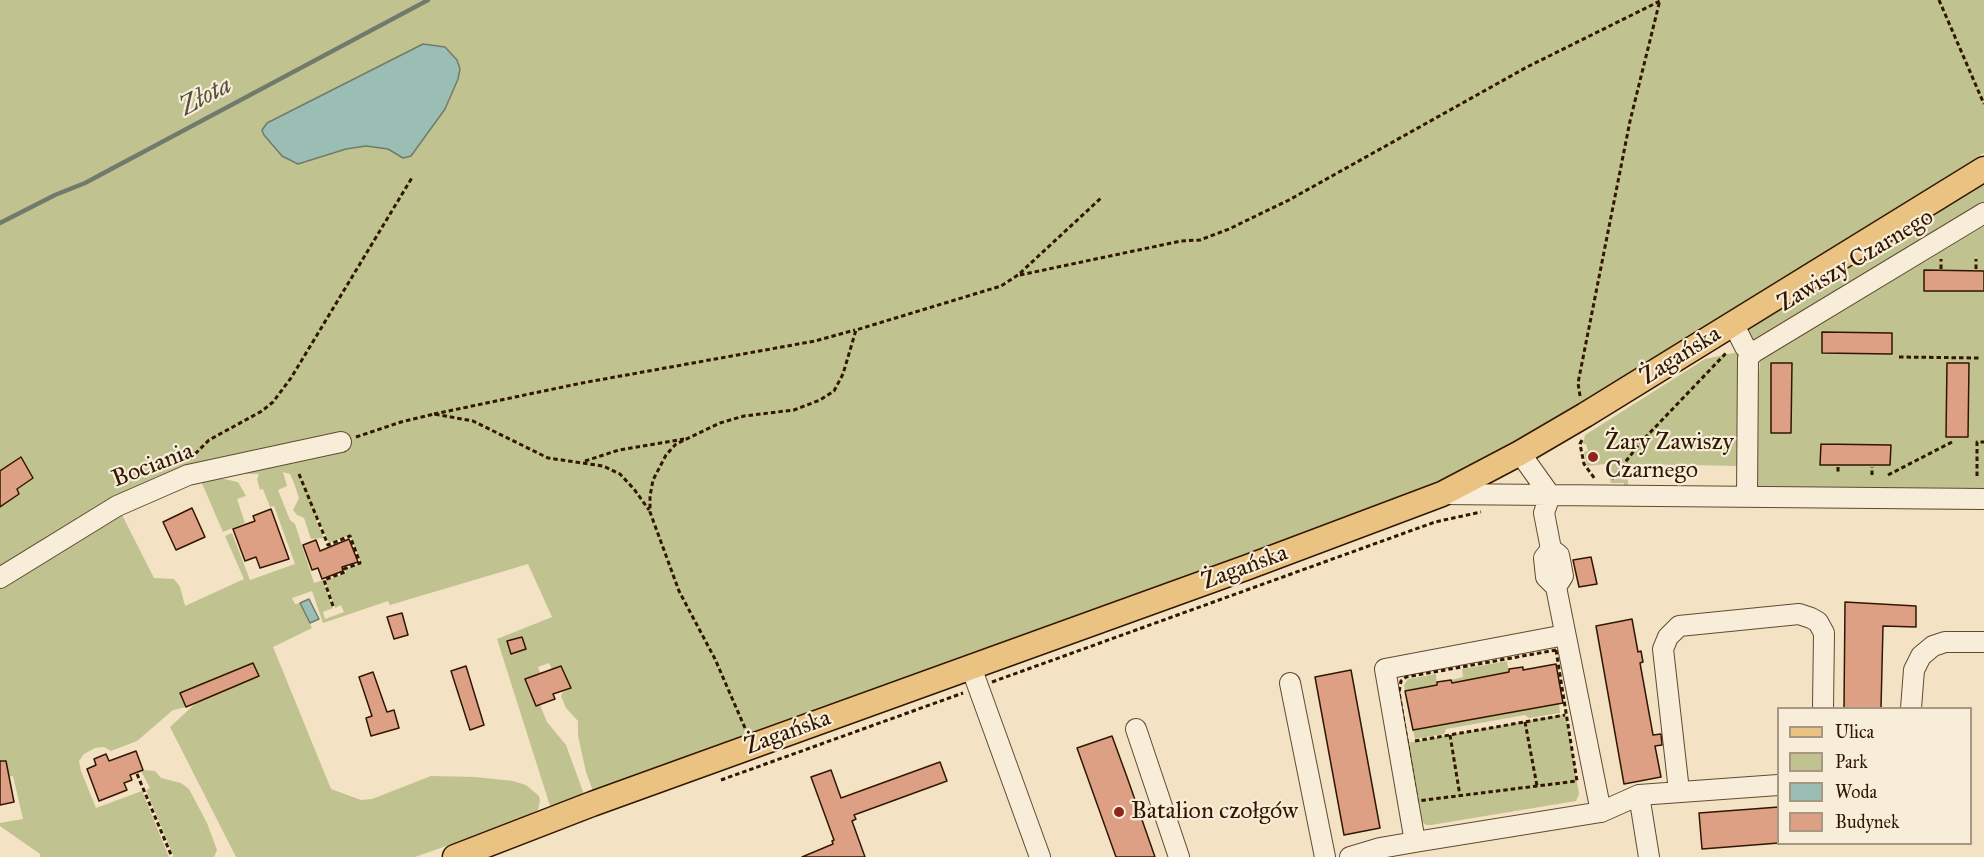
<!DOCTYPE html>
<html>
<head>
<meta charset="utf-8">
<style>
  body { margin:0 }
  #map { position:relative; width:1984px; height:857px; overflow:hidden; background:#f3e3c4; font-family:"IM FELL Great Primer",serif }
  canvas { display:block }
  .legend { position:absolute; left:1777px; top:707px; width:195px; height:138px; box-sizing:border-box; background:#f7edd9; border:2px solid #a89782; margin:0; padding:8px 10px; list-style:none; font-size:18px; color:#311700 }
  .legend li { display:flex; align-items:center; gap:12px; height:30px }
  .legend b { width:30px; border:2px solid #a89782 }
</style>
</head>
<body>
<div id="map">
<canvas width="1984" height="857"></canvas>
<ul class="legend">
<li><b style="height:8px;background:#eac282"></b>Ulica</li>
<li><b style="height:16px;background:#c0c290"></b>Park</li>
<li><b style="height:16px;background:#9bbeb4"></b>Woda</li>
<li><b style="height:16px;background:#dda085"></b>Budynek</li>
</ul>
</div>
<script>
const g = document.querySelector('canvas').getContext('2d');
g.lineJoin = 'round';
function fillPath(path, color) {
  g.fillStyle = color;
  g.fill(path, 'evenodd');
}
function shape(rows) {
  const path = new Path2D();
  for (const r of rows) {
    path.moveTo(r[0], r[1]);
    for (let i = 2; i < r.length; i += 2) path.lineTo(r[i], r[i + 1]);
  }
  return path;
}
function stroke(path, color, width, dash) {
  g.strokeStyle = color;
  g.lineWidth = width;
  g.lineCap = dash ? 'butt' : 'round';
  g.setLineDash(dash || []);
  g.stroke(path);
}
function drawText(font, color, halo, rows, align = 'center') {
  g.font = font + ' "IM FELL Great Primer",serif';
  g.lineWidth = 4.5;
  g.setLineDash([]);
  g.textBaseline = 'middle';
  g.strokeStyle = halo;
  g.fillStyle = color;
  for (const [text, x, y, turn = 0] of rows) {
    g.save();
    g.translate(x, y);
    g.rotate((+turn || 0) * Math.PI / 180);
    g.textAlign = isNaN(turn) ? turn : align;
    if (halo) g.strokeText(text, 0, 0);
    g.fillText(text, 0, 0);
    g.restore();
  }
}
const green = shape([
  [0,0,423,0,129,157,129,159,0,222],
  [431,0,1984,0,1984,153,1572,408,1473,465,1427,489,784,720,638,774,640,778,594,794,586,772,578,736,578,721,566,708,561,696,563,692,571,689,562,666,552,669,549,663,538,667,540,673,525,680,536,705,540,705,547,722,566,745,585,797,551,809,497,639,552,617,528,564,390,605,388,601,323,623,312,591,292,598,295,604,300,603,312,628,273,647,331,789,361,800,372,799,431,776,475,777,513,781,526,785,539,796,540,801,538,810,511,823,415,857,236,857,170,727,198,701,258,676,253,663,180,693,186,707,173,710,137,741,111,751,104,747,95,748,84,754,79,761,81,771,96,808,142,791,169,857,40,857,40,854,0,826,0,823,23,819,13,776,0,778,0,581,115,510,121,513,154,578,174,579,180,587,185,606,244,579,225,536,232,533,250,580,295,564,274,506,270,507,263,489,260,490,257,479,259,474,231,474,228,467,188,475,189,471,116,499,0,568,0,224,55,196,86,184],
  [423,44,445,47,457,60,460,69,458,79,445,109,411,156,403,158,388,149,366,146,346,149,298,164,282,156,264,135,262,130,267,123],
  [283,472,290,474,294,483,299,498,293,510,297,515,304,518,311,539,324,538,314,516,317,515,329,543,350,535,361,563,345,569,346,573,325,581,335,608,341,605,344,612,325,619,323,612,333,608,323,580,314,583,295,524,290,520,278,490,287,486],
  [1984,177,1984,207,1754,344,1742,330],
  [1984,221,1984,493,1758,490,1754,486,1754,439,1760,360],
  [1743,351,1741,466,1628,464,1628,488,1624,488,1624,483,1611,483,1605,464,1587,466,1584,452,1588,451,1586,444,1583,444,1585,435,1705,359],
  [219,478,238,482,246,496,237,499,245,523,223,532,201,481],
  [1624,502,1984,507,1984,510,1624,506],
  [1507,661,1509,672,1452,683,1451,680,1463,677,1462,669],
  [1436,674,1437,685,1405,691,1404,685,1408,679],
  [1559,704,1560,713,1529,718,1525,715,1446,729,1444,734,1415,739,1413,730],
  [1566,714,1579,794,1576,801,1431,825,1426,825,1417,817,1401,744],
  [143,770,155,771,161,778,181,783,189,789,207,823,217,850,214,857,174,857,146,790,150,788,141,771]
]);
const water = shape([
  [423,44,445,47,457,60,460,69,458,79,445,109,411,156,403,158,388,149,366,146,346,149,298,164,282,156,264,135,262,130,267,123,423,44],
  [309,599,319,619,310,623,300,603,309,599]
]);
const stream = shape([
  [0,223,55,195,85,183,428,0]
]);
const building = shape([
  [1924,270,1984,271,1984,291,1924,291,1924,270],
  [1822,332,1892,333,1892,354,1822,353,1822,332],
  [1771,363,1792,363,1791,433,1771,433,1771,363],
  [1947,363,1969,363,1968,437,1946,437,1947,363],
  [1821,444,1891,445,1890,465,1820,465,1821,444],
  [21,457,33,478,17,489,19,494,0,507,0,471,21,457],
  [192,508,205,537,176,550,163,522,192,508],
  [271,509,289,559,260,568,256,557,245,561,233,529,255,521,253,516,271,509],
  [349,539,358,562,342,567,343,571,322,579,318,568,312,570,303,545,316,540,320,551,349,539],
  [1591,557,1597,584,1579,587,1573,560,1591,557],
  [1845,602,1916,606,1916,627,1883,626,1881,708,1844,708,1845,602],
  [402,613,408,635,394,639,387,617,402,613],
  [1632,619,1638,652,1641,651,1643,662,1640,663,1653,735,1661,734,1662,745,1655,746,1661,777,1624,784,1596,626,1632,619],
  [522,637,526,649,511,654,507,641,522,637],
  [253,663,259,676,186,707,180,693,253,663],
  [1556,664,1563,703,1413,730,1405,691,1437,685,1437,682,1451,680,1452,683,1509,672,1509,669,1523,667,1523,670,1556,664],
  [466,666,484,725,470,730,451,671,466,666],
  [561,666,571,688,553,694,555,699,536,706,525,679,561,666],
  [1351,670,1380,828,1344,835,1315,677,1351,670],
  [373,672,387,712,394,710,399,728,371,736,366,718,372,716,359,677,373,672],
  [1112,736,1127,777,1155,857,1116,857,1077,748,1112,736],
  [136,751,143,770,130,775,132,780,124,783,127,790,99,801,87,769,96,765,94,759,106,754,109,761,136,751],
  [0,761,6,761,14,802,0,805,0,761],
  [940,762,947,781,854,815,856,819,852,821,865,857,802,857,833,844,832,841,834,840,811,777,831,770,841,798,940,762],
  [1779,807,1779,843,1702,849,1699,813,1779,807]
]);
const path = shape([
  [1939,0,1984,104],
  [1941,269,1941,259],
  [1976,269,1976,259],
  [1020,275,1181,241,1200,240,1229,229,1289,200,1527,67,1660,1],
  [1899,357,1980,358],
  [1580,396,1578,383,1630,121,1660,0],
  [434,414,582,383,815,341,855,330],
  [356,437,401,422,434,414,473,421,548,458,603,466,620,474,634,489,649,510],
  [1582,440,1580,444,1584,464,1595,479],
  [190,459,209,440,262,411,273,402,291,378,413,176],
  [585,461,619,450,684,439],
  [1838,467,1838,474],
  [299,474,328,545,350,536,360,563,344,569,345,572,324,580,333,606],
  [1872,475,1872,467],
  [1888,475,1952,442],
  [1977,476,1977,442,1984,442],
  [1612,479,1641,442,1727,352],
  [1556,650,1577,781,1417,801,1399,692,1401,681,1406,677,1556,650],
  [992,682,1435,522,1481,512],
  [1525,722,1537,786],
  [745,728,715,659,679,591,650,512,650,496,653,480,666,455,676,444,720,423,744,416,794,410,820,400,834,391,843,374,856,330,1001,286,1018,275,1101,198],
  [1450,735,1460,796],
  [1415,741,1565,715],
  [137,774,172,857],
  [721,780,963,693]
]);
const minor = shape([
  [1733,323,1745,347,1754,352],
  [1520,453,1550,495,1984,499],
  [1442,494,1550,495,1544,513,1551,549,1559,555,1563,576,1556,587],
  [1747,497,1748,358,1754,352,1984,213],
  [1551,549,1544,558,1546,577,1556,587,1601,812],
  [0,578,117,506,188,475,341,442],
  [1565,635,1385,669,1415,842,1601,812,1639,795,1778,785],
  [971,667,1040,857],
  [1290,683,1325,857],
  [1911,708,1914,670,1921,656,1933,646,1945,642,1984,642],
  [1136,729,1179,857],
  [1679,791,1663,649,1668,637,1679,626,1799,614,1811,618,1818,622,1824,633,1823,708],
  [1639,795,1649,857],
  [1350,857,1380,848,1415,842]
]);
const major = shape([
  [455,857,592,804,1248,567,1442,494,1520,453,1585,415,1984,169]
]);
const markers = [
  [1593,457,6,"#8f2418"],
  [1119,812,6,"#8f2418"]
];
const streetNames = [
  ["Zawiszy Czarnego",1856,261,-31],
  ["Żagańska",1681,356,-32],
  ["Bociania",153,466,-21],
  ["Żagańska",1245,568,-20],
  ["Żagańska",788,733,-20]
];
const poiNames = [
  ["Żary Zawiszy",1605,443],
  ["Czarnego",1605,471],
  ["Batalion czołgów",1131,812]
];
const waterNames = [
  ["Złota",206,97,-28]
];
fillPath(green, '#c0c290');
fillPath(water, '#9bbeb4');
stroke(water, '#717b6c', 1.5);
stroke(stream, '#717b6c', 4.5);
fillPath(building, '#dda085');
stroke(building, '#311700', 1.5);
stroke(minor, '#624a31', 22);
stroke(major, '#311700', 27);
stroke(path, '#311700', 3, [4.5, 3]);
stroke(minor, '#f7edd9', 20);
stroke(major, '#eac282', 24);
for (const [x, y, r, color] of markers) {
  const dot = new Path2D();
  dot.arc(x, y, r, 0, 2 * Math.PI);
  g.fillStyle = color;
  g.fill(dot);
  stroke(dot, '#f7edd9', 2);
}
drawText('24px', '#311700', '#f7edd9', streetNames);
drawText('24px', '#311700', '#f7edd9', poiNames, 'left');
drawText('italic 26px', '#56513f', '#f7edd9', waterNames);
</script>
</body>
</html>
